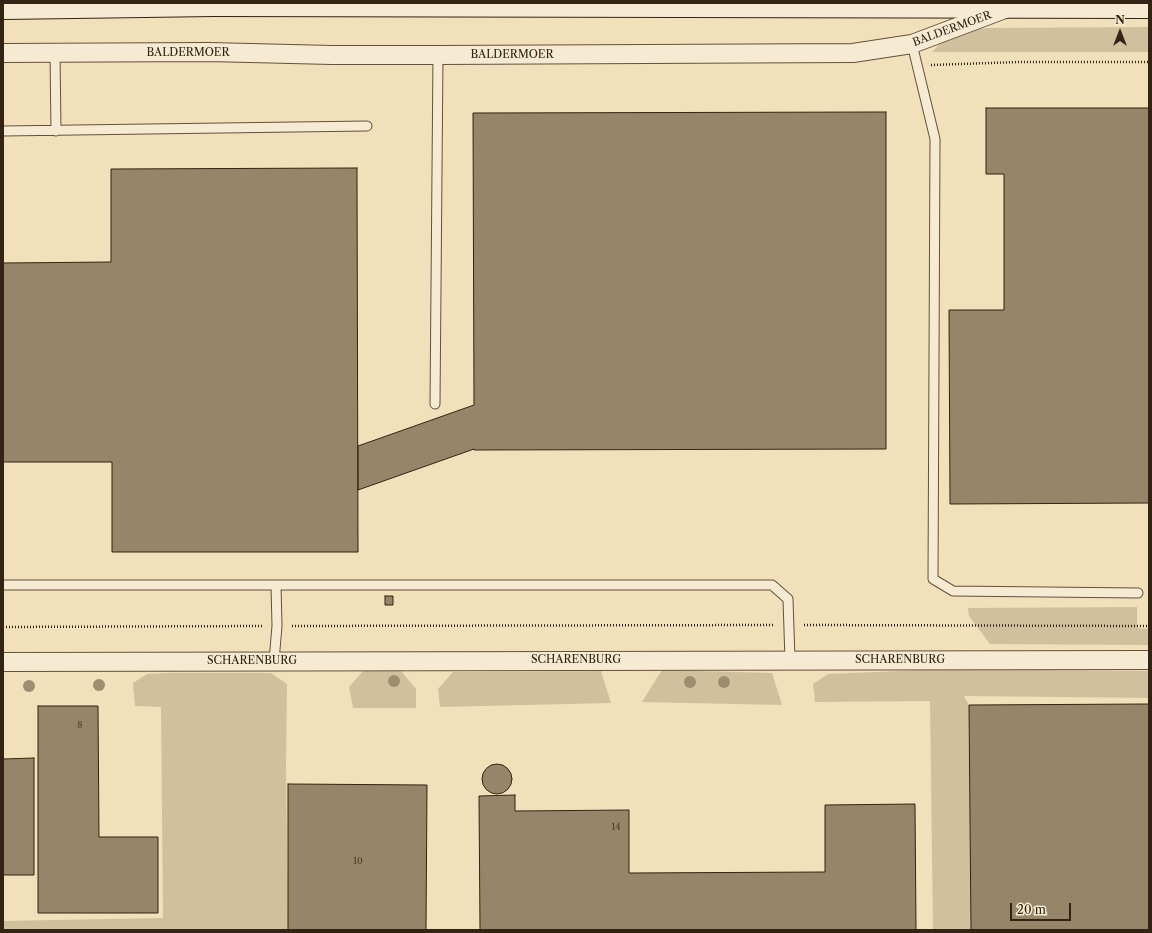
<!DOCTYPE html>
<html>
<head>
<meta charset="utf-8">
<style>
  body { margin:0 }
  #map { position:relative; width:1152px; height:933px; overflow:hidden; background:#f1e0b9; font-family:"Libre Caslon Text",serif }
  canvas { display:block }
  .frame { position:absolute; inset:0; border:4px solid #332313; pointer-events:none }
  .north { position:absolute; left:1100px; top:12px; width:40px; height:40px; -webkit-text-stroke:3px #f6ebd2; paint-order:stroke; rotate:0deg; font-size:11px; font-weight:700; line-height:16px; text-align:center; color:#332313 }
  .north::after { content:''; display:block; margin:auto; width:14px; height:18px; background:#332313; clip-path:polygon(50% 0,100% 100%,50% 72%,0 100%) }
  .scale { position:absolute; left:1010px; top:903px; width:61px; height:18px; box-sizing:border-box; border:2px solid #332313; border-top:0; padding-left:5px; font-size:12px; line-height:14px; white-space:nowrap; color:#332313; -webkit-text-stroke:3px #f6ebd2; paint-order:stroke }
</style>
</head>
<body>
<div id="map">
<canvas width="1152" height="933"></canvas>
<div class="frame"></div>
<div class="north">N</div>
<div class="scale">20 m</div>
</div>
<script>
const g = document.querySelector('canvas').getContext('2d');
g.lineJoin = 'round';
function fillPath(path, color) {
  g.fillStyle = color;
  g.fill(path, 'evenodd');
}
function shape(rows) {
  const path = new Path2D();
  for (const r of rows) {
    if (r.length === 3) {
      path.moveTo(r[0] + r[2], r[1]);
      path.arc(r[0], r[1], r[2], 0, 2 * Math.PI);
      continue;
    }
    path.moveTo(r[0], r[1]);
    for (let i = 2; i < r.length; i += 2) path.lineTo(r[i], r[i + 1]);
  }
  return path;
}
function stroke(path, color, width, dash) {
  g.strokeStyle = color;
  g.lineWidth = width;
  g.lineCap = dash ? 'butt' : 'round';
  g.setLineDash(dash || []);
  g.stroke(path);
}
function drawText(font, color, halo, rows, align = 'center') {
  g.font = font + ' "Libre Caslon Text",serif';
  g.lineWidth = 3;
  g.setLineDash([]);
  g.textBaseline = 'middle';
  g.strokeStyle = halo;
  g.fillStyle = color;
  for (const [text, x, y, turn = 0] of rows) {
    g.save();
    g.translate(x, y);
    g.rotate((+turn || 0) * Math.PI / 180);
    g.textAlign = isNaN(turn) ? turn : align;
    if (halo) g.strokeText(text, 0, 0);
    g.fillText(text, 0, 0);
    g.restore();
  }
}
const green = shape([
  [1149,27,1149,52,932,52,949,34,986,28],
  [1137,607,1137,628,1148,629,1149,612,1149,645,990,644,969,616,968,608],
  [948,669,1149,671,1149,698,964,696,969,705,971,930,933,930,930,701,815,702,813,684,828,674],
  [662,670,772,673,782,705,642,702],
  [363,671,401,671,416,689,416,708,353,708,349,687],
  [601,671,611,703,440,707,438,689,453,672],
  [168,673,271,673,287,684,286,764,288,930,3,930,3,921,163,918,161,707,135,706,133,683,147,674]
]);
const building = shape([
  [986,108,1149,108,1149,503,950,504,949,310,1004,310,1004,174,986,174,986,108],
  [886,112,886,449,474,450,474,449,358,490,358,446,474,405,473,113,886,112],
  [357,168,358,552,112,552,112,462,3,462,3,263,111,262,111,169,357,168],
  [385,596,393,596,393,605,385,605,385,596],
  [1149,704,1149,930,971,930,969,705,1149,704],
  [38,706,98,706,99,837,158,837,158,913,38,913,38,706],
  [34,758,34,875,3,875,3,759,34,758],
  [497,779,15],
  [288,784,427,785,426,930,288,930,288,784],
  [515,795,515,811,629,810,629,873,825,872,825,805,915,804,916,930,480,930,479,796,515,795]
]);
const path = shape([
  [931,65,1019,62,1149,62],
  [804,625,1149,626],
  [292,626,775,625],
  [3,627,263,626]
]);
const service = shape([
  [912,44,935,139,933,579,953,591,1138,593],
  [55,53,56,131],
  [3,131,367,126],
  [435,404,438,55],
  [3,585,772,585,788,599,790,660],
  [274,661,277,626,276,585]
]);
const minor = shape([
  [3,53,209,52,332,55,438,55,853,53,912,44,1005,9],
  [3,662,1149,660]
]);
const secondary = shape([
  [3,8,214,5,1149,7]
]);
const trees = [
  [394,681],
  [690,682],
  [724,682],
  [99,685],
  [29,686]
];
const numberNames = [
  ["8",80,725],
  ["14",616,827],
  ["10",358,861]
];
const streetNames = [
  ["BALDERMOER",952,29,-20],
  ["BALDERMOER",188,53],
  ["BALDERMOER",512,55],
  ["SCHARENBURG",576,660],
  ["SCHARENBURG",900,660],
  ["SCHARENBURG",252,661]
];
fillPath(green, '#d1c09d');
fillPath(building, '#968569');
stroke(building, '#332313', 1);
stroke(service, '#62523c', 11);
stroke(minor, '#62523c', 20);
stroke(secondary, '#332313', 24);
stroke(path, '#332313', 2.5, [1, 2]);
stroke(service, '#f6ebd2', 9);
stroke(minor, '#f6ebd2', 18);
stroke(secondary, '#f6ebd2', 22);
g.fillStyle = '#9e8e71';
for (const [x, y] of trees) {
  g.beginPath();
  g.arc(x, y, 6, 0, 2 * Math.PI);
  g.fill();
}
drawText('9px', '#4c3c28', null, numberNames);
drawText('11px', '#332313', '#f6ebd2', streetNames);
</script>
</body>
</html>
